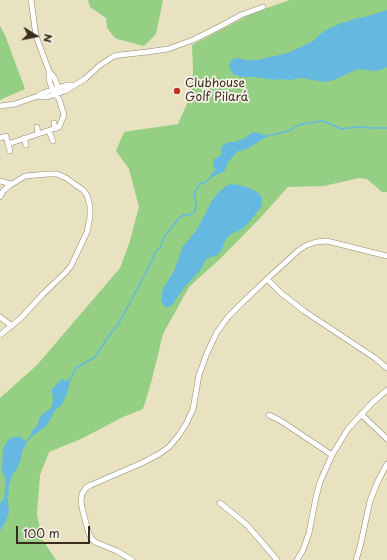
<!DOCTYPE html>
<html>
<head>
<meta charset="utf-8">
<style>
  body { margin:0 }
  #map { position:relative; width:387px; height:560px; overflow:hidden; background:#e9e2c1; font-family:"Playpen Sans",sans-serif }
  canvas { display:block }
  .north { position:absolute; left:16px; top:16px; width:40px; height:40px; -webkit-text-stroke:3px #f7f3e8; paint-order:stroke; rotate:100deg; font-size:11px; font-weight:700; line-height:16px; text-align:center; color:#3b2a1e }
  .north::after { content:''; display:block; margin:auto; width:14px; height:18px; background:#3b2a1e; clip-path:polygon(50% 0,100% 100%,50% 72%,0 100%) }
  .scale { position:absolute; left:16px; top:526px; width:74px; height:18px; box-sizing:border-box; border:2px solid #3b2a1e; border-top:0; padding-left:5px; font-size:12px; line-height:14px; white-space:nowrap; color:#3b2a1e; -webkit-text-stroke:3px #f7f3e8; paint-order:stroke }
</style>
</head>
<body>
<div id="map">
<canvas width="387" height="560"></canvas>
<div class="north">N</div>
<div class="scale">100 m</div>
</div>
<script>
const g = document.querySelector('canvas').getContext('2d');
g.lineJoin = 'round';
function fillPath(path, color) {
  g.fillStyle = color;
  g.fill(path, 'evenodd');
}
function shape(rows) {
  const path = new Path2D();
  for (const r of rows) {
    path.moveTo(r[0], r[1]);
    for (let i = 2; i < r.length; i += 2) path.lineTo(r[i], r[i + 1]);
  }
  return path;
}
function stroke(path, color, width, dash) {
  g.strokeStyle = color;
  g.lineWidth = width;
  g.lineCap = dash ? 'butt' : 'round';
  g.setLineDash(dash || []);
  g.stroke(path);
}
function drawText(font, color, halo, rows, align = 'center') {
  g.font = font + ' "Playpen Sans",sans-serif';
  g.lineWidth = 3.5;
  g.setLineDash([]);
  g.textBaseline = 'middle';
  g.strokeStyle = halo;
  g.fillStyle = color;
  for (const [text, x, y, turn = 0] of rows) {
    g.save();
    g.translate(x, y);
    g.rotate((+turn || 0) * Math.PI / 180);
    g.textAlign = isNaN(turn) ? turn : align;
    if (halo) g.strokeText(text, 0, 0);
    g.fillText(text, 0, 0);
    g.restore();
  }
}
const green = shape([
  [88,0,163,0,156,34,144,46,117,39,114,37,107,28,106,18,90,7],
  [290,0,387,0,387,192,382,192,367,179,359,178,324,186,288,187,261,217,222,257,189,287,163,334,151,383,143,409,123,417,81,439,49,452,40,475,37,514,42,539,56,560,0,560,0,398,37,365,120,268,129,244,139,207,129,169,116,151,124,132,178,124,192,92,193,67,192,45,255,12],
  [0,26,5,35,25,89,0,100]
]);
const water = shape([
  [387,10,387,67,383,69,374,71,359,69,349,73,334,80,324,82,302,78,290,80,279,79,275,80,254,77,241,77,233,74,230,69,229,66,231,60,234,59,238,58,246,60,257,60,288,53,313,41,324,31,341,23,346,22,357,18,365,17],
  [253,132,259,133,268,136,245,150,238,151,228,162,224,172,218,174,209,179,211,174,215,171,213,160,221,155,221,150,223,145,229,142,235,142,245,138],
  [231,184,239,185,249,188,257,192,260,195,262,198,262,203,261,207,250,221,241,230,233,233,226,239,221,251,217,255,206,259,201,269,183,289,172,305,166,308,164,306,161,300,163,289,174,271,183,246,196,231,212,201,217,194,225,187],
  [71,378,67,394,61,406,56,409,47,425,33,436,31,436,32,431,37,426,40,417,44,413,49,410,52,406,53,398,52,394,52,389,62,379,66,381],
  [16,437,21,437,26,442,25,447,22,452,21,459,17,469,13,474,9,484,8,502,9,512,7,519,0,531,0,504,4,498,5,490,5,478,3,475,2,468,3,449,8,440,11,438]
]);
const stream = shape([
  [268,136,291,130,298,125,308,123,323,121,333,125,341,129,358,127,373,128,387,128],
  [71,378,76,368,95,357,108,337,119,323,152,261,155,252,161,247,162,241,165,236,180,217,184,215,190,215,195,211,196,203,194,193,201,183,204,183,209,179],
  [26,442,31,436]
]);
const minor = shape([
  [49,71,54,77,59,90],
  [38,96,43,93,67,85,73,85],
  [0,106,15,104,38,96,47,97,65,91,85,79,99,66,114,56,120,55,147,52,168,49,193,40,219,27,241,15,263,7],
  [54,123,55,129],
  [37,127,38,134],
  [49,131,53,141],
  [0,138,6,136,8,144],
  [24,138,26,145],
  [10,151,8,144,59,127,64,115,59,99,55,94,50,83,49,77,49,71,36,36,31,0],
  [0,181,11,184],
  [0,197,3,191,9,186,25,176,48,174,57,174,66,178,83,190,87,195,90,206,90,217,87,232,71,266,66,272,43,294,21,318,0,335],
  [267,279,281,293,304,311,375,358,387,368],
  [0,317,12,326],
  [361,414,387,439],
  [269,415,281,421,332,455],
  [220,503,247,525,277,560],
  [132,560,117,551,95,542,92,539,89,534,82,508,81,501,82,494,86,488,91,485,142,463,159,454,169,447,179,435,186,424,193,409,199,375,207,353,217,332,228,317,241,304,267,279,299,250,307,245,316,242,327,241,387,256],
  [297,560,303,550,309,533,316,497,320,482,332,455,348,429,372,403,387,390],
  [356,560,360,547,370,501,378,481,387,464]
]);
const markers = [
  [177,91,4,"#c8321e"]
];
const poiNames = [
  ["Clubhouse",185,84],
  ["Golf Pilará",185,98]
];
fillPath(green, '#94cf84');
fillPath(water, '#65b8e0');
stroke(stream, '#65b8e0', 1.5);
stroke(minor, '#928670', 6);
stroke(minor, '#fff', 5);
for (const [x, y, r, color] of markers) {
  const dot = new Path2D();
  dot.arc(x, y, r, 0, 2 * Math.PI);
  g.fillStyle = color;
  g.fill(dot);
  stroke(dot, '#f7f3e8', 1.5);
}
drawText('12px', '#3b2a1e', '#f7f3e8', poiNames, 'left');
</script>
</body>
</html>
